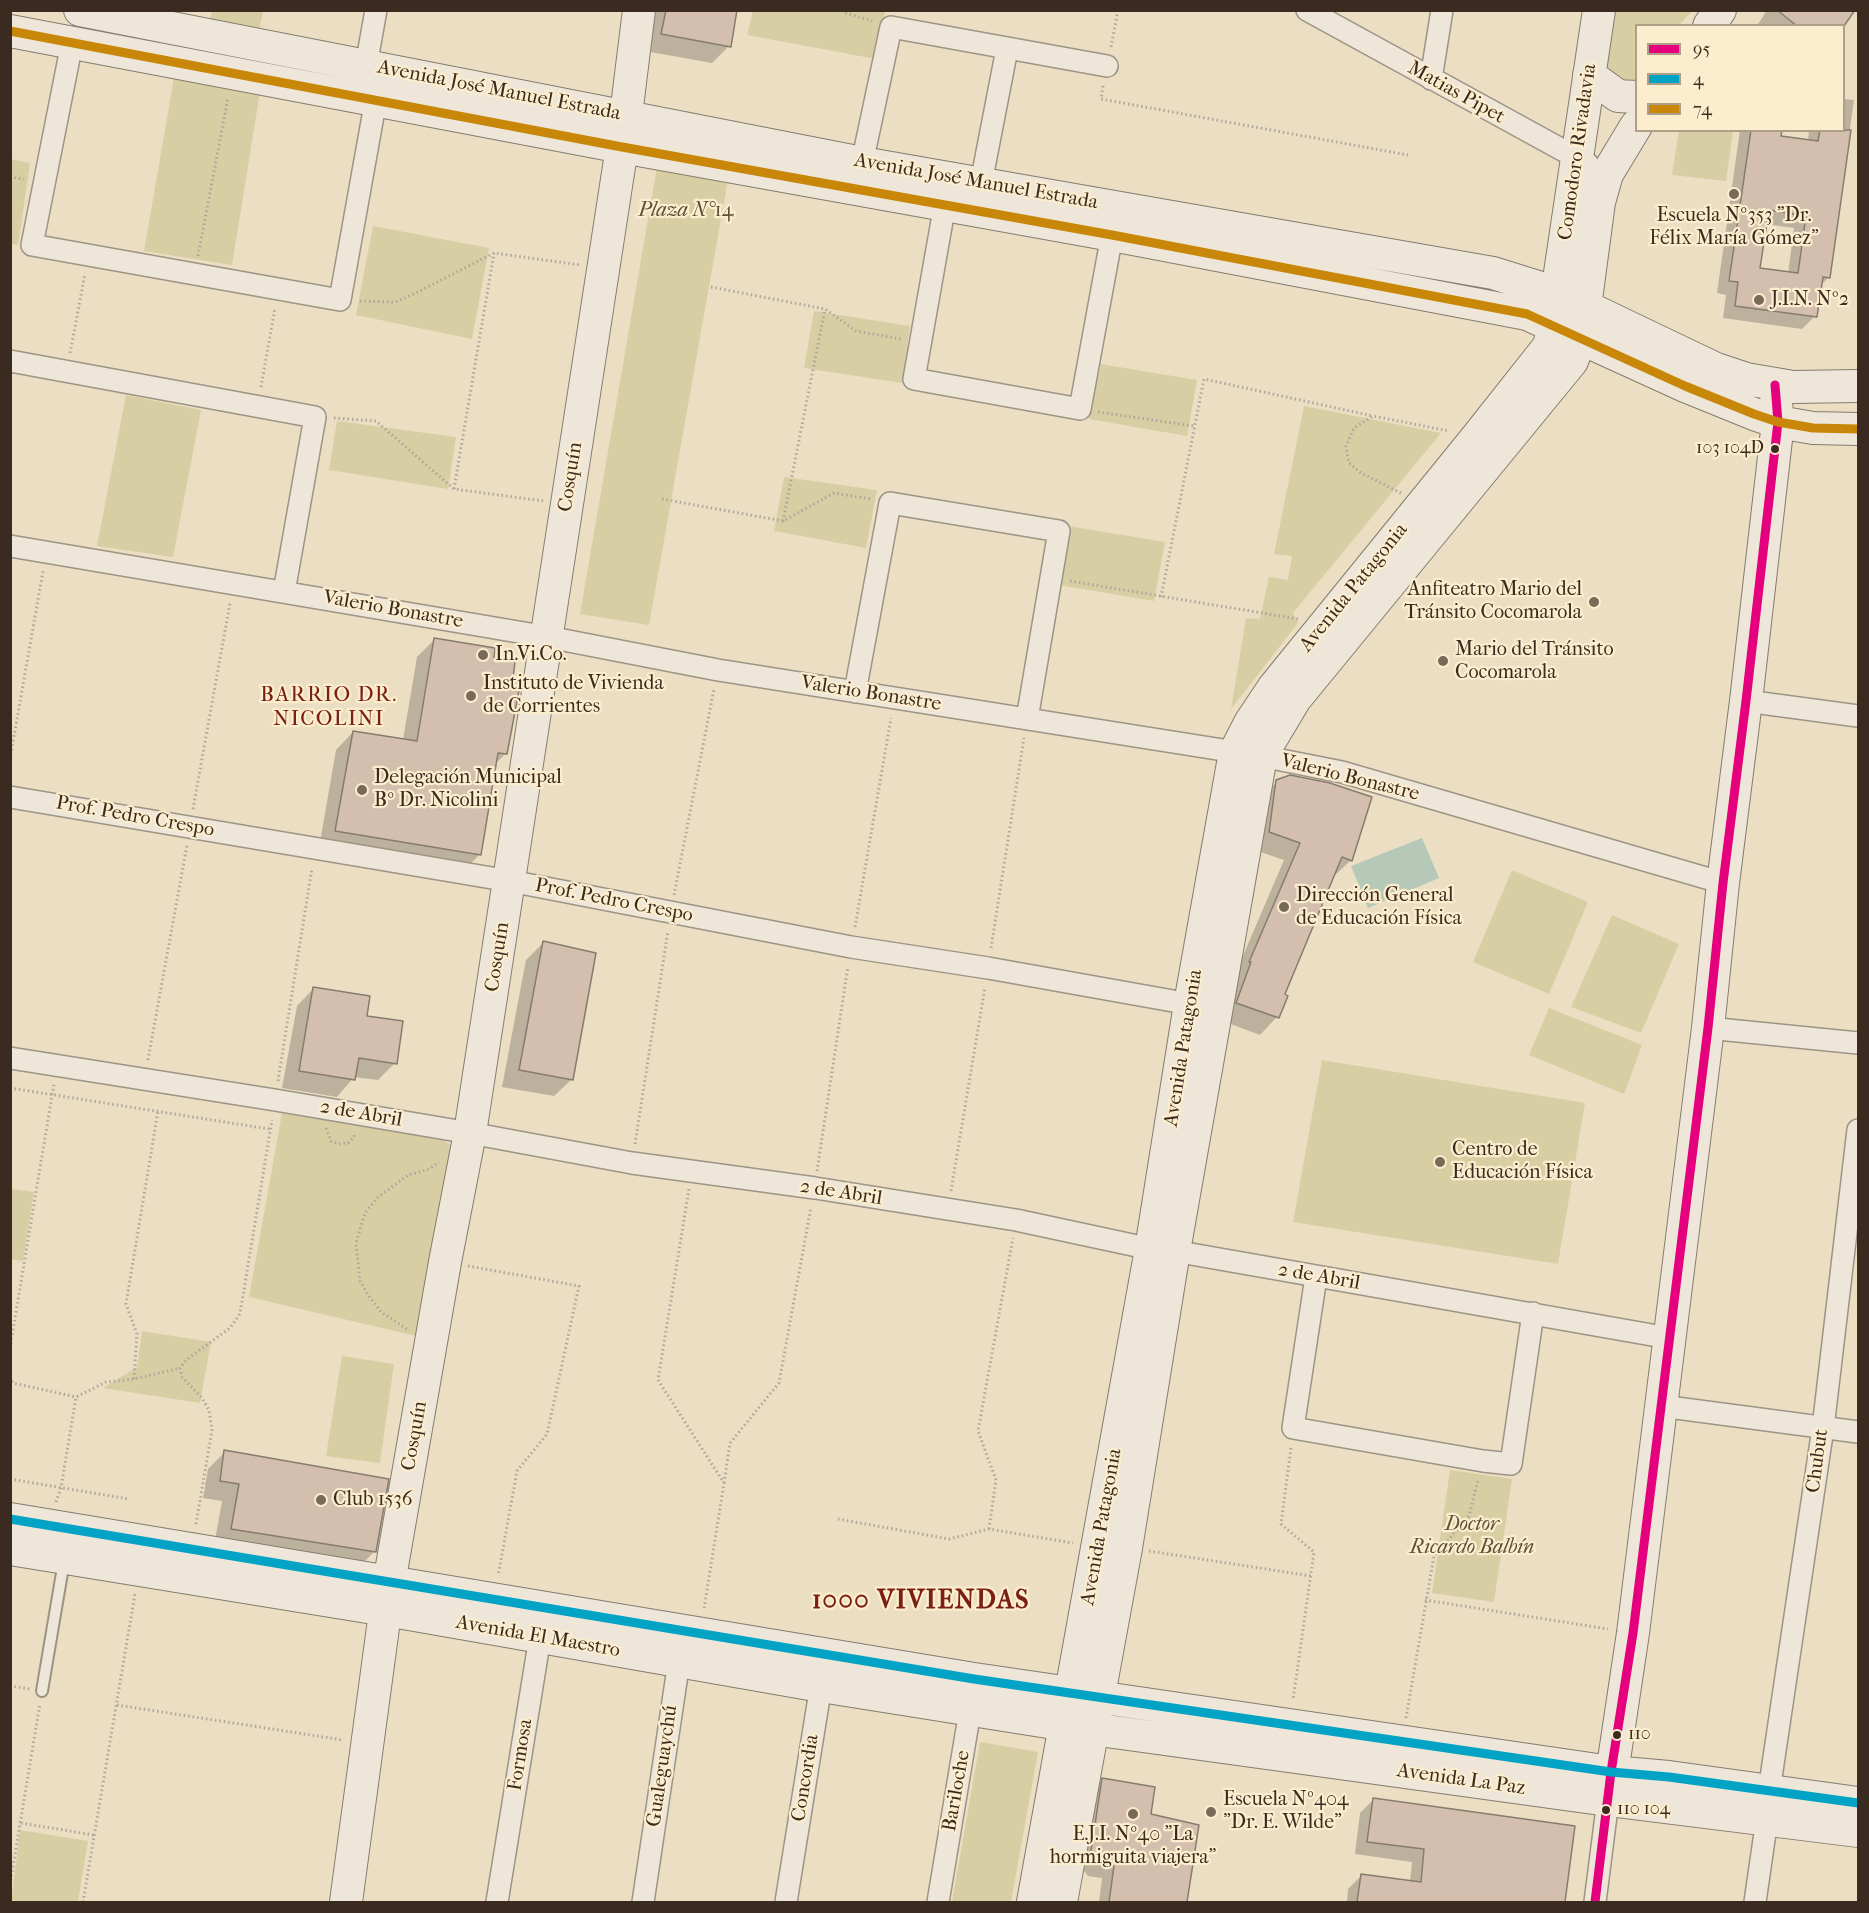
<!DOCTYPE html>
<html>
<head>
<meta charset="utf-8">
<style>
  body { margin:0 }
  #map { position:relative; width:1869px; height:1913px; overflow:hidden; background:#ebdec3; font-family:"IM FELL French Canon",serif }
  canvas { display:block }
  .frame { position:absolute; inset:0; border:12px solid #3a2a1f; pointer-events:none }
  .legend { position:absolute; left:1635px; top:24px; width:210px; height:108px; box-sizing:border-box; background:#fcedce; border:2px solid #ae9f88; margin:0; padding:8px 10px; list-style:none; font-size:18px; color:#3a2a1f }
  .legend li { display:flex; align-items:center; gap:12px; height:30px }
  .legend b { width:30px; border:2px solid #ae9f88 }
</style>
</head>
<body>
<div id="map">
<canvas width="1869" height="1913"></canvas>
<div class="frame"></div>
<ul class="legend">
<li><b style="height:8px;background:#e5007d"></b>95</li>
<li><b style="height:8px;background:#03a3c5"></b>4</li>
<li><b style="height:8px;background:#c88708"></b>74</li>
</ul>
</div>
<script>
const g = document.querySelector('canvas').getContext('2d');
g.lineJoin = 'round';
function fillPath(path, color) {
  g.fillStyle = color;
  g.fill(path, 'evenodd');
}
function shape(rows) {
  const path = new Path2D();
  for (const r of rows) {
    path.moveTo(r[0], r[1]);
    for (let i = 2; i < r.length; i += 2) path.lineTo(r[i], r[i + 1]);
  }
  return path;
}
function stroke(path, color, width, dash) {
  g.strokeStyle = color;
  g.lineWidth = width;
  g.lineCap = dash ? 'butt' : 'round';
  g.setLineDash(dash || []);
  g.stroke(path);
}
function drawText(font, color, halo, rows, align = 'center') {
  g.font = font + ' "IM FELL French Canon",serif';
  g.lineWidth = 4.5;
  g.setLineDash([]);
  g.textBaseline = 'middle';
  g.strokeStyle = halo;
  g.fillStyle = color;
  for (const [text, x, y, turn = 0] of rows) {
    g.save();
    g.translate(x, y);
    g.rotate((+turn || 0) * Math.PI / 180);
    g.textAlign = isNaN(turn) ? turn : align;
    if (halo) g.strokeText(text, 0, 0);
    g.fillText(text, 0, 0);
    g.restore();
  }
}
const green = shape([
  [212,11,263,11,258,37,209,27],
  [753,11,885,11,876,59,747,35],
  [1605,11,1692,11,1679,25,1636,26,1636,78,1631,85,1593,77],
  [174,78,260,92,232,265,144,251],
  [1679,130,1733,131,1726,181,1672,175],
  [11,159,30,163,18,245,11,244],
  [658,161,729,174,649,625,580,614],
  [373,226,489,248,472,339,356,315],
  [814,311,910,326,902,383,804,368],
  [1101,364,1197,380,1187,436,1089,419],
  [126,395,201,410,173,557,97,546],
  [1304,406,1441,433,1293,613,1298,623,1231,709,1246,618,1260,619,1269,577,1288,580,1292,556,1274,554],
  [337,421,456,437,448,489,329,470],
  [784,477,877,490,866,548,774,531],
  [1068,526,1165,542,1154,601,1059,585],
  [1512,870,1588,902,1549,994,1473,962],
  [1612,915,1679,944,1641,1033,1571,1007],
  [1549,1008,1642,1045,1624,1094,1529,1055],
  [1322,1060,1585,1103,1558,1264,1293,1222],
  [282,1113,439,1138,451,1145,454,1159,425,1338,249,1297],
  [11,1189,34,1192,23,1261,11,1259],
  [142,1331,211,1342,200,1403,103,1388,137,1367],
  [342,1356,394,1364,380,1463,326,1456],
  [1450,1470,1512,1479,1494,1602,1432,1593],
  [980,1742,1038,1752,1011,1902,952,1902],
  [20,1830,88,1841,78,1902,11,1902]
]);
const water = shape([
  [1422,838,1439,878,1368,908,1351,866]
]);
const shadow = shape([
  [652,10,735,10,729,46,712,63,645,51],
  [1767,10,1854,10,1842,26,1757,26],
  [1844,99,1854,100,1829,277,1820,286,1815,316,1802,329,1723,318,1726,295,1717,293,1740,130,1781,130,1780,137,1808,141,1809,130,1844,130],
  [1765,224,1794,228,1788,274,1758,270],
  [434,640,492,660,506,753,495,764,480,854,462,872,319,848,336,750,353,732,403,740,417,657],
  [1277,782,1351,860,1333,877,1283,995,1277,1017,1260,1035,1220,1020,1233,979,1284,860,1252,849,1259,799],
  [543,943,572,1079,554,1096,502,1087,526,960],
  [314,988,395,1063,378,1080,354,1077,337,1097,282,1088,297,1006],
  [225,1452,375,1551,357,1569,214,1546,222,1501,203,1498,208,1469],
  [1103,1779,1150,1815,1197,1826,1185,1902,1099,1902,1102,1878,1088,1876,1079,1864,1090,1792],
  [1373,1800,1573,1827,1564,1902,1347,1902,1348,1889,1361,1876,1410,1882,1412,1862,1355,1854,1360,1813]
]);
const building = shape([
  [666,10,737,10,731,47,661,34,666,10],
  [1777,10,1855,10,1844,26,1797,26,1777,10],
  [1751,130,1782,130,1781,136,1818,141,1820,130,1851,130,1830,278,1823,277,1817,317,1735,306,1738,282,1729,281,1751,130],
  [1769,210,1806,216,1798,273,1760,268,1769,210],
  [434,638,495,648,494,658,515,661,513,679,521,680,507,754,498,753,481,855,335,831,353,731,417,741,434,638],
  [1290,775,1330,783,1372,797,1352,861,1342,857,1285,994,1288,996,1279,1018,1236,1003,1251,962,1249,962,1300,843,1269,832,1276,780,1290,775],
  [543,941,596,953,573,1080,519,1070,543,941],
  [313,987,370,996,367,1016,403,1021,397,1064,359,1058,355,1080,299,1071,313,987],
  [224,1450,389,1479,376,1552,231,1529,239,1484,220,1481,224,1450],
  [1102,1778,1155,1787,1151,1814,1199,1825,1187,1902,1109,1902,1114,1866,1101,1864,1091,1851,1102,1778],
  [1373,1798,1575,1826,1565,1902,1357,1902,1361,1874,1421,1882,1424,1849,1367,1842,1373,1798]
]);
const path = shape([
  [843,10,843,12,872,21],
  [1111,47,1118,10],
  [1103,86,1101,99,1408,155],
  [10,177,24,179],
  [198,256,228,98],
  [711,287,825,309,856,331,901,339],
  [360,301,395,302,414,294,494,253,580,265],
  [70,353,85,274],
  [261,387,275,308],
  [1098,412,1194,426],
  [334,418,376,421,454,489,544,501],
  [454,489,494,253],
  [1401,493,1361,473,1349,463,1346,446,1354,428,1373,416,1449,431],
  [662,499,783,521,834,493,871,499],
  [783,521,825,309],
  [1070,581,1298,619],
  [1161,597,1204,379,1373,416],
  [10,759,43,571],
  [193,809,230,603],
  [674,895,714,689],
  [855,927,891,718],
  [991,948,1024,738],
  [148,1060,187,845],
  [278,1081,312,868],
  [10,1088,269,1129],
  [326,1128,331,1141,338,1144,348,1143,354,1137,355,1133],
  [635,1144,668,931],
  [817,1171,848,966],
  [689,1189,658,1380,724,1483,704,1609],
  [951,1191,985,987],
  [468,1266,579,1286,547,1434,517,1471,498,1576],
  [407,1329,381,1312,368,1295,360,1281,356,1243,365,1213,377,1198,408,1175,429,1169,439,1162],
  [10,1348,54,1084],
  [10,1377,13,1383,76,1397],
  [134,1379,137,1334,126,1304,158,1111],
  [1291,1448,1281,1524,1314,1552,1293,1700],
  [10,1479,128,1499],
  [724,1483,730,1443,779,1383,811,1207],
  [56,1502,61,1488,76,1397,106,1382,134,1379,180,1368],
  [838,1519,949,1539,989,1529,1073,1543],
  [196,1524,212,1430,209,1410,202,1398,182,1377,180,1368,186,1360,230,1328,240,1314,272,1120],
  [989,1529,996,1480,978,1431,1013,1238],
  [1149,1551,1311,1576],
  [1425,1600,1608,1629],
  [10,1686,30,1689],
  [117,1705,343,1740],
  [1406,1718,1434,1556,1469,1516,1478,1480],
  [21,1823,94,1835],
  [10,1885,40,1703],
  [83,1902,135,1594]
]);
const lane = shape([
  [42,1691,64,1561]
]);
const street = shape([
  [1307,10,1588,164],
  [72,43,32,245,340,300,376,99],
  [366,66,376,10],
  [1431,79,1442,10],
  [862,163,891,27,1107,66],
  [981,183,1007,49],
  [945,204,914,379,1080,409,1112,235],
  [10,361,315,417,284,592],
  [10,546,548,637,718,670,1261,756,1342,772,1723,883],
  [855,692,890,503,1059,531,1027,719],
  [1746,701,1858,716],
  [10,797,510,881,851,947,988,968,1201,1006],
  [1708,1028,1858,1043],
  [10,1058,275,1100,470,1133,632,1163,815,1188,1016,1220,1151,1249,1174,1251,1669,1338],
  [1316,1277,1293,1428,1483,1461,1511,1464,1533,1313],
  [1661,1406,1858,1432],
  [1769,1791,1823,1428,1858,1130],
  [497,1902,542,1625],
  [643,1902,681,1648],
  [786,1902,823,1673],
  [938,1902,972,1699],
  [1595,1902,1608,1800],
  [1755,1902,1767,1819]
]);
const secondary = shape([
  [80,10,862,163,1493,273,1557,293,1716,369,1746,379,1793,387,1858,386],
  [1709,26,1720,10],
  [10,31,622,147,1112,235,1527,314,1685,386,1754,414,1778,422,1813,428,1858,429],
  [1589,75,1618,96,1636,97],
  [10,1519,974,1679,1611,1772,1669,1777,1858,1803],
  [10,1549,386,1610,821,1686,1092,1729,1608,1800,1858,1831],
  [1609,1793,1633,1633,1708,1028,1723,883,1746,701,1778,422,1776,402],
  [346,1902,389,1583,445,1262,470,1133,622,147,639,10],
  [1033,1902,1151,1249,1190,1004,1235,752,1250,723,1274,687,1477,437,1549,346,1554,325,1557,293,1599,10],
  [1061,1902,1126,1548,1174,1251,1261,756,1295,699,1572,361,1581,337,1599,202,1607,174,1636,126]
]);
const bus1 = shape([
  [1595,1902,1611,1772,1633,1633,1708,1028,1723,883,1746,701,1778,422,1775,385]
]);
const bus2 = shape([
  [10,1519,974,1679,1611,1772,1669,1777,1858,1803]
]);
const bus3 = shape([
  [10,31,622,147,1112,235,1527,314,1685,386,1754,414,1778,422,1813,428,1858,429]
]);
const markers = [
  [1734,194,6,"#786958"],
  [1759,300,6,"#786958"],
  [1775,449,5,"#3a2a1f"],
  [1594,602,6,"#786958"],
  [483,655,6,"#786958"],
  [1443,661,6,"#786958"],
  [471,696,6,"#786958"],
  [362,790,6,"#786958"],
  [1284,907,6,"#786958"],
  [1440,1162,6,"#786958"],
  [321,1500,6,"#786958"],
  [1617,1735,5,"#3a2a1f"],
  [1606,1810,5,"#3a2a1f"],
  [1211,1812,6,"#786958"],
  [1133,1814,6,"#786958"]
];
const busNames = [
  ["103 104D",1764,449,"right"],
  ["110",1628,1735],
  ["110 104",1617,1810]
];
const streetNames = [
  ["Avenida José Manuel Estrada",499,91,11],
  ["Matias Pipet",1456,93,29],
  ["Comodoro Rivadavia",1578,152,-82],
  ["Avenida José Manuel Estrada",976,182,10],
  ["Cosquín",571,477,-81],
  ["Avenida Patagonia",1354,588,-51],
  ["Valerio Bonastre",393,610,10],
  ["Valerio Bonastre",871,694,9],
  ["Valerio Bonastre",1350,778,14],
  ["Prof. Pedro Crespo",135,817,10],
  ["Prof. Pedro Crespo",614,901,11],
  ["Cosquín",498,957,-81],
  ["Avenida Patagonia",1184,1048,-81],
  ["2 de Abril",361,1114,10],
  ["2 de Abril",841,1193,9],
  ["2 de Abril",1319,1277,10],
  ["Cosquín",415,1436,-80],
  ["Chubut",1818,1461,-82],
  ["Avenida Patagonia",1102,1527,-80],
  ["Avenida El Maestro",538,1637,10],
  ["Formosa",521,1755,-81],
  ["Gualeguaychú",663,1766,-82],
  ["Concordia",806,1778,-81],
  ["Avenida La Paz",1461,1780,8],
  ["Bariloche",957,1791,-80]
];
const parkNames = [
  ["Plaza N°14",686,211],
  ["Doctor",1472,1525],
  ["Ricardo Balbín",1472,1548]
];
const poiNames = [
  ["Escuela Nº353 \"Dr.",1734,216,"center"],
  ["Félix María Gómez\"",1734,239,"center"],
  ["J.I.N. Nº2",1771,300],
  ["Anfiteatro Mario del",1582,590,"right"],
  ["Tránsito Cocomarola",1582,613,"right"],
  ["Mario del Tránsito",1455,650],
  ["Cocomarola",1455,673],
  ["In.Vi.Co.",495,655],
  ["Instituto de Vivienda",483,684],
  ["de Corrientes",483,707],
  ["Delegación Municipal",374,778],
  ["Bº Dr. Nicolini",374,801],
  ["Dirección General",1296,896],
  ["de Educación Física",1296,919],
  ["Centro de",1452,1150],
  ["Educación Física",1452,1173],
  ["Club 1536",333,1500],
  ["Escuela Nº404",1223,1800],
  ["\"Dr. E. Wilde\"",1223,1823],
  ["E.J.I. Nº40 \"La",1133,1835,"center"],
  ["hormiguita viajera\"",1133,1858,"center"]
];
const neighbourhoodNames = [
  ["BARRIO DR.",329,696],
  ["NICOLINI",329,720]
];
const districtNames = [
  ["1000 VIVIENDAS",921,1602]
];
fillPath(green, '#d7cfa3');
fillPath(water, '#b6c8b7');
fillPath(shadow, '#0003');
fillPath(building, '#d4bfaf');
stroke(building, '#857c6e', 1.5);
stroke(lane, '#9d9484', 14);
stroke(street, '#9d9484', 24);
stroke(secondary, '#857c6e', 34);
stroke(path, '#ada69b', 3, [1.5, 3]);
stroke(lane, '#ede6d9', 10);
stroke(street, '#ede6d9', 21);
stroke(secondary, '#ede6d9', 32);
stroke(bus1, '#e5007d', 9);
stroke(bus2, '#03a3c5', 9);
stroke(bus3, '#c88708', 9);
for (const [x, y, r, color] of markers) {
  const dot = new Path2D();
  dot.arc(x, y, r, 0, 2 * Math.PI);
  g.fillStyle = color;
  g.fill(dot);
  stroke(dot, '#fcedce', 2);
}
drawText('18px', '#3a2a1f', '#fcedce', busNames, 'left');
drawText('20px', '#3a2a1f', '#fcedce', streetNames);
drawText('italic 20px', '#5d5039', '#fcedce', parkNames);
drawText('20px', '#3a2a1f', '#fcedce', poiNames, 'left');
g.letterSpacing = '1.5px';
drawText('21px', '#7a1f14', '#fcedce', neighbourhoodNames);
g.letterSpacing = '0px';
g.letterSpacing = '1.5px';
drawText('bold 26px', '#7a1f14', '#fcedce', districtNames);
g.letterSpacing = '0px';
</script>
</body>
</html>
